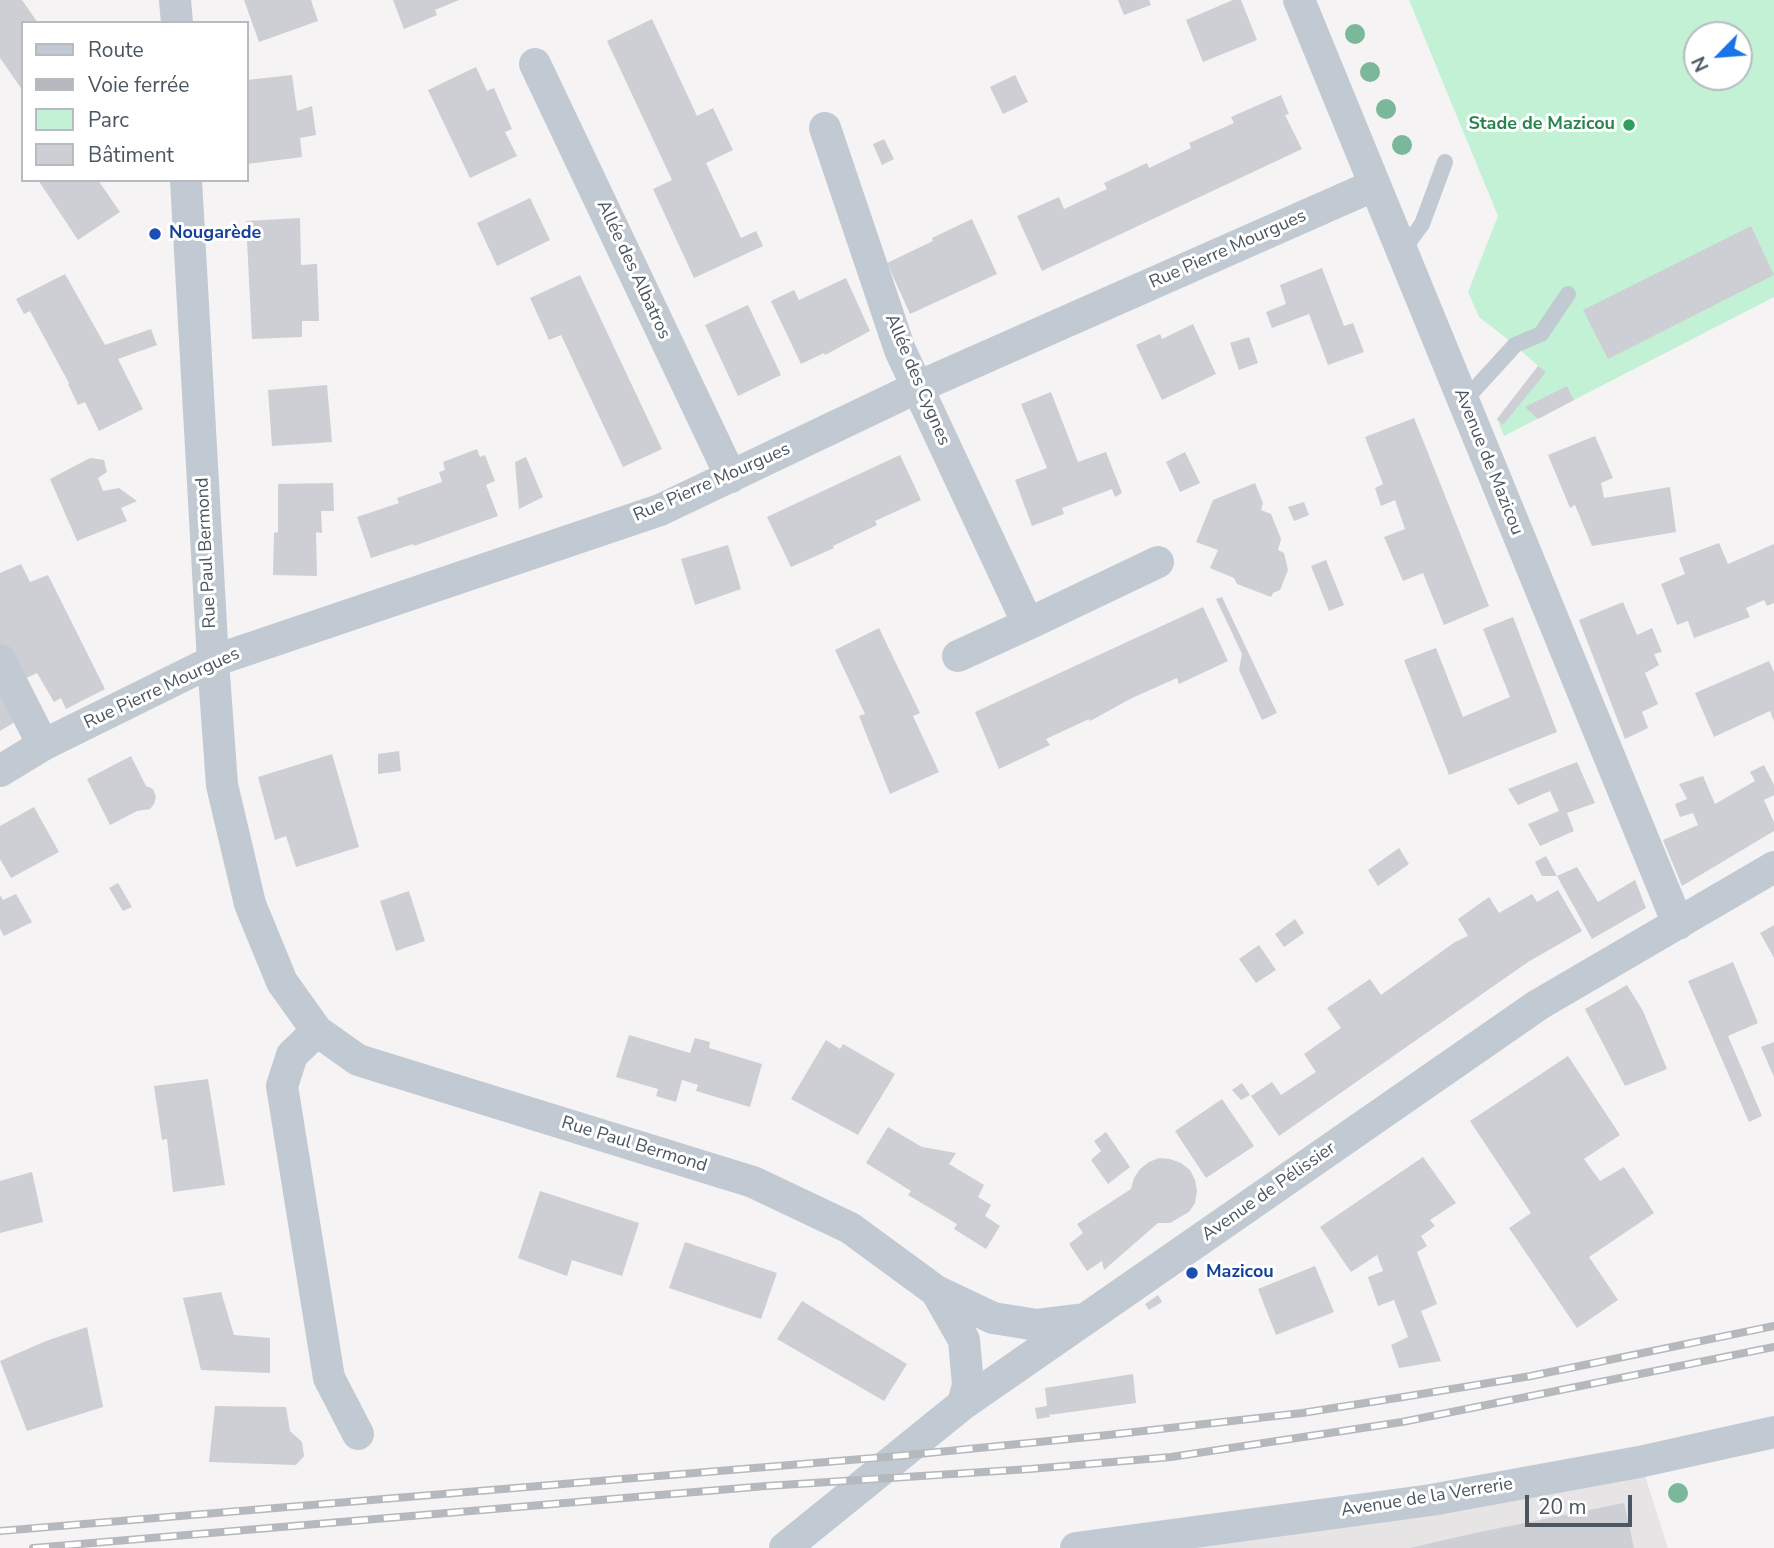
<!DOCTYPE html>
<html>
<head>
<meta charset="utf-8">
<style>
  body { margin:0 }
  #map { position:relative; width:1774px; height:1548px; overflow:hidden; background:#f5f3f3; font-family:"Nunito Sans",sans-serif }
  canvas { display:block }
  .legend { position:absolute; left:21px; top:21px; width:228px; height:161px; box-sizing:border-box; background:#fff; border:2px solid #b7bbc0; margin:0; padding:9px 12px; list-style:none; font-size:21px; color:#4a5661 }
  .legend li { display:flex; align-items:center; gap:14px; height:35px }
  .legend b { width:35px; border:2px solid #b7bbc0 }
  .north { position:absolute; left:1683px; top:21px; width:70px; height:70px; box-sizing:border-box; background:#fff; border:2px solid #b7bbc0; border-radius:50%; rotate:245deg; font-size:19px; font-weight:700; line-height:28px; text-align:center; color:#4a5661 }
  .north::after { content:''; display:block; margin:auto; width:24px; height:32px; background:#1a73e8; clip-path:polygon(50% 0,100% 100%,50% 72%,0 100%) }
  .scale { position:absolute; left:1525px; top:1495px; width:107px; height:32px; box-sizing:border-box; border:4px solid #4a5661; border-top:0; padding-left:9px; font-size:21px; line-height:24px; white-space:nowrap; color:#4a5661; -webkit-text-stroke:5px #fff; paint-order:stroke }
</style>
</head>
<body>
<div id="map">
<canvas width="1774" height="1548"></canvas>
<ul class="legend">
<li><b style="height:9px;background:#c1cad2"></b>Route</li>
<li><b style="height:9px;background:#b5b8bd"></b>Voie ferrée</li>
<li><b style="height:19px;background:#c3f1d5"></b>Parc</li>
<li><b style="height:19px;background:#cdcfd5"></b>Bâtiment</li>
</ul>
<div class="north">N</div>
<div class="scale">20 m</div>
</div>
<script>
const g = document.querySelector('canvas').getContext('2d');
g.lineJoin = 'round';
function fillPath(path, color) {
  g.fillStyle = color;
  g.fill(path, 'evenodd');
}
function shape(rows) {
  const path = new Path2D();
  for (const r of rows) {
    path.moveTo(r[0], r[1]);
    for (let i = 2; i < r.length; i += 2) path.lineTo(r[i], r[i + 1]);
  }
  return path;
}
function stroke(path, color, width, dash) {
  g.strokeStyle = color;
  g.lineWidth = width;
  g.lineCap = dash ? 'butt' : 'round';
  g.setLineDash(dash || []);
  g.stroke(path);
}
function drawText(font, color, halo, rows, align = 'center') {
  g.font = font + ' "Nunito Sans",sans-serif';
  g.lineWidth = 6;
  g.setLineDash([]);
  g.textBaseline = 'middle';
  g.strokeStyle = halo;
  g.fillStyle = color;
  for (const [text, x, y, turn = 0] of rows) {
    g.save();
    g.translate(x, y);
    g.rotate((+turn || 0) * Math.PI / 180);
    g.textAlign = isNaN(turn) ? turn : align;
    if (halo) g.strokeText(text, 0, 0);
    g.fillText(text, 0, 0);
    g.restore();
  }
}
const education = shape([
  [1645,1476,1668,1548,1172,1548]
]);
const green = shape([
  [1409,0,1774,0,1774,297,1504,436,1497,419,1538,366,1515,345,1479,317,1468,292,1498,216],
  [1697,35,1739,35,1739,77,1697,77]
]);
const building = shape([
  [0,0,22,0,38,23,23,23,23,91,0,58],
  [244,0,311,0,318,21,259,42],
  [393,0,459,0,435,10,437,15,404,29],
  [1118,0,1149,0,1151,5,1124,15],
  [1233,0,1241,0,1257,40,1203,62,1186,20],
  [652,19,697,116,713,108,733,150,706,163,741,238,756,231,763,246,694,278,653,189,672,180,607,41],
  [476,67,487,91,494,88,512,129,505,132,517,156,470,178,428,90],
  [292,75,297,111,312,106,316,135,300,138,302,157,247,164,247,80],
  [1015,75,1028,102,1003,114,990,87],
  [1281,95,1289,114,1285,115,1302,149,1042,271,1017,216,1059,197,1064,209,1107,189,1104,183,1147,163,1149,168,1191,148,1189,143,1234,123,1231,117],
  [884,139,894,159,882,165,873,144],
  [38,180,98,180,120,212,78,240],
  [530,198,550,240,497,266,477,223],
  [300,218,301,265,317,264,319,321,302,321,302,337,252,339,246,221],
  [972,219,997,274,910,314,887,263,933,241,932,238],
  [1751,226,1774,275,1608,359,1583,310],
  [1322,268,1344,326,1353,323,1364,352,1328,365,1309,314,1272,328,1266,312,1286,304,1280,285],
  [65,274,105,345,151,329,157,345,118,359,143,409,99,431,85,402,78,405,68,384,69,383,30,311,24,314,16,299],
  [580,275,662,449,623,467,561,335,549,340,530,298],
  [846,278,870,331,825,355,824,353,801,364,771,301,794,290,799,300],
  [748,305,781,375,738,396,705,325],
  [1193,324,1216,374,1162,400,1136,345,1160,334,1162,339],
  [1249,337,1258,363,1239,370,1230,343],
  [1538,366,1546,372,1503,425,1497,419],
  [327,385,332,442,272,446,268,390],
  [1567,386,1574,400,1538,419,1525,407],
  [1051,392,1078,462,1106,452,1122,493,1115,497,1112,489,1062,508,1064,514,1032,526,1015,480,1047,468,1021,404],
  [1414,418,1489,606,1444,625,1423,573,1403,581,1384,537,1405,529,1395,500,1381,506,1375,488,1383,484,1365,437],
  [1595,436,1613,478,1601,483,1604,498,1670,487,1676,532,1592,546,1575,505,1570,508,1548,455],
  [477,449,480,457,485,455,495,481,486,485,498,516,414,546,413,544,371,558,357,517,399,503,397,498,442,482,439,472,445,470,443,462],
  [1185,452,1200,483,1180,492,1166,462],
  [900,455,921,500,875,521,877,525,833,546,834,548,791,567,767,517],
  [526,457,543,497,519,509,515,462],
  [90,458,104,460,107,472,98,478,103,491,119,488,137,501,121,508,127,521,77,541,50,479],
  [333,483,334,511,321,511,322,533,316,532,317,576,273,575,274,533,278,532,278,484],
  [1255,483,1263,503,1261,510,1271,514,1281,539,1278,550,1284,553,1288,570,1280,590,1273,593,1271,597,1237,584,1234,578,1210,568,1218,550,1196,542,1213,500],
  [1304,502,1309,515,1294,521,1288,507],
  [1719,543,1728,564,1774,544,1774,603,1767,606,1764,600,1746,608,1750,617,1694,638,1688,621,1677,625,1661,584,1685,574,1679,558],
  [728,545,741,589,695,605,681,559],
  [1326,560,1344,605,1329,611,1311,566],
  [21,564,30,582,48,575,105,689,66,709,61,698,54,702,37,673,18,682,0,648,0,573],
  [1222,597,1277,713,1262,720,1239,670,1242,654,1216,599],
  [1623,602,1637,635,1652,628,1662,652,1654,654,1659,665,1645,673,1658,704,1642,712,1648,728,1625,739,1579,620],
  [1203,607,1228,661,1179,684,1177,678,1132,698,1090,721,1089,719,1046,739,1050,745,999,769,975,712],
  [1513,617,1557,732,1449,775,1404,660,1436,648,1463,717,1510,697,1483,629],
  [879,628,920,713,913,716,939,772,890,794,859,716,865,714,835,650],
  [1769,661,1774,672,1774,721,1770,711,1714,737,1695,693],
  [0,684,20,719,0,731],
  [399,751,401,771,378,774,378,754],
  [332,754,359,847,296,867,286,836,275,840,258,777],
  [131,756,146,786,153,789,156,797,154,804,150,809,137,811,110,825,87,779],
  [1577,762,1595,803,1567,813,1574,831,1540,846,1528,824,1559,811,1550,791,1518,805,1508,789],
  [1764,765,1774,785,1774,795,1764,800,1774,822,1774,831,1682,886,1663,840,1698,825,1693,813,1680,817,1675,804,1687,799,1679,784,1703,776,1715,804,1755,781,1750,772],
  [34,807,59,852,11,878,0,859,0,826],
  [1399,848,1409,864,1378,886,1368,870],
  [1546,856,1557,876,1542,876,1535,862],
  [1577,867,1598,902,1635,880,1646,908,1592,939,1557,876],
  [118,883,132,907,123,911,109,888],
  [1558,890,1582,931,1528,962,1279,1136,1251,1096,1272,1082,1281,1095,1316,1072,1304,1054,1341,1028,1327,1008,1370,979,1381,995,1455,942,1468,936,1458,919,1489,897,1499,913,1532,894,1537,902],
  [409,891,425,941,396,951,380,901],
  [16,894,32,922,4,936,0,929,0,895,3,900],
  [1295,919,1304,933,1284,947,1275,934],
  [1774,925,1774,958,1760,933],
  [1259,945,1276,970,1256,983,1239,959],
  [1733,962,1758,1023,1728,1036,1762,1116,1749,1122,1688,981],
  [1627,985,1643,1011,1667,1069,1625,1086,1585,1009],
  [629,1035,690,1053,695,1038,710,1042,709,1048,762,1064,750,1107,696,1091,698,1085,682,1080,676,1102,656,1096,658,1089,616,1077],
  [826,1040,840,1049,843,1044,895,1074,858,1135,791,1099],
  [1774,1042,1774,1077,1761,1047],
  [1568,1056,1620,1135,1584,1159,1600,1181,1624,1167,1654,1213,1589,1257,1618,1300,1577,1328,1509,1228,1531,1213,1470,1121],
  [208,1079,225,1185,173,1192,167,1139,162,1140,154,1086],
  [1242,1083,1250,1095,1241,1100,1232,1090],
  [1222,1099,1254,1146,1206,1178,1175,1131],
  [888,1127,922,1147,956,1153,949,1164,984,1185,978,1197,991,1205,985,1216,1000,1226,986,1249,954,1229,957,1224,908,1195,911,1191,866,1163],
  [1106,1132,1130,1167,1108,1184,1091,1160,1101,1151,1094,1141],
  [1423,1157,1456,1203,1430,1220,1435,1226,1421,1236,1427,1246,1417,1252,1437,1304,1421,1311,1441,1361,1399,1368,1391,1345,1408,1337,1394,1300,1378,1306,1368,1277,1383,1271,1377,1255,1351,1272,1320,1227],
  [1159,1158,1170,1159,1181,1163,1190,1170,1195,1180,1197,1191,1195,1203,1189,1212,1170,1223,1158,1223,1104,1270,1102,1261,1087,1271,1069,1244,1083,1233,1077,1224,1131,1189,1134,1178,1140,1169,1149,1162],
  [32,1172,43,1222,0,1233,0,1181],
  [540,1191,639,1223,622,1276,572,1260,567,1276,518,1258],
  [685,1242,777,1273,761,1319,669,1288],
  [1315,1266,1334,1312,1276,1335,1258,1289],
  [221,1292,234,1335,270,1338,270,1373,201,1370,183,1298],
  [1158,1295,1162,1302,1149,1310,1145,1304],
  [802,1301,907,1364,884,1401,777,1339],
  [87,1327,103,1407,27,1431,0,1361,46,1341],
  [1133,1374,1136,1403,1049,1415,1050,1417,1037,1419,1035,1408,1047,1406,1045,1388],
  [215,1406,286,1407,290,1431,302,1442,304,1456,296,1465,209,1462],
  [1624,1503,1634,1548,1410,1548,1475,1533]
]);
const service = shape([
  [1403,250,1422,224,1445,162],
  [1463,402,1515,345,1541,334,1568,294]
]);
const minor = shape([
  [175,0,177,23],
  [1299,0,1678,924],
  [535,64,731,477],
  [825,128,900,350,1028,624,1158,562],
  [186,180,213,661,222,785,250,904,282,982,317,1031,358,1060,753,1182,850,1228,936,1291,993,1318,1037,1325,1086,1319],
  [958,656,1028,624],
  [0,660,43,745],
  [0,771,43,745,213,661,660,510,918,387,1375,185],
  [317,1031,292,1055,282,1086,329,1378,358,1434],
  [936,1291,964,1340,968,1385,963,1404],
  [785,1548,963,1404,1538,1005,1774,867],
  [1076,1548,1431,1500,1639,1462,1774,1432]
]);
const rail = shape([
  [0,1531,898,1456,1099,1436,1302,1413,1403,1397,1531,1376,1774,1326],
  [33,1548,766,1486,1030,1469,1171,1457,1402,1422,1774,1347]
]);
const trees = [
  [1355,34],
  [1370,72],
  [1386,109],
  [1402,145],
  [1678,1493]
];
const markers = [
  [1629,125,7,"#2e9e5b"],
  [155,234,7,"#1a4fb4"],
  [1192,1273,7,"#1a4fb4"]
];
const leisureNames = [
  ["Stade de Mazicou",1615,125]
];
const transitNames = [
  ["Nougarède",169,234],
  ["Mazicou",1206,1273]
];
const streetNames = [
  ["Rue Pierre Mourgues",1228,250,-24],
  ["Allée des Albatros",633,270,65],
  ["Allée des Cygnes",917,380,67],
  ["Avenue de Mazicou",1488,462,68],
  ["Rue Pierre Mourgues",712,483,-24],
  ["Rue Paul Bermond",207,553,-93],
  ["Rue Pierre Mourgues",162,689,-25],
  ["Rue Paul Bermond",634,1145,17],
  ["Avenue de Pélissier",1269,1192,-35],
  ["Avenue de la Verrerie",1427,1498,-9]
];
fillPath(education, '#e6e4e5');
fillPath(green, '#c3f1d5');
fillPath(building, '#cdcfd5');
stroke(service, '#c1cad2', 16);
stroke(minor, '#c1cad2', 32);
stroke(rail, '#b5b8bd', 8);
stroke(rail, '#fff', 5, [16]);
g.fillStyle = '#7bb799';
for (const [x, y] of trees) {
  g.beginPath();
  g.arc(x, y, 10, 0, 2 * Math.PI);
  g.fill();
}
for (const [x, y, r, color] of markers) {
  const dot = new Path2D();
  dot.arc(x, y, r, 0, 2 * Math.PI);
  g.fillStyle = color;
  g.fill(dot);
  stroke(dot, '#fff', 2.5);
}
drawText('bold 18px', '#27864d', '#fff', leisureNames, 'right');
drawText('bold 18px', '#164399', '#fff', transitNames, 'left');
drawText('18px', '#4a5661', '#fff', streetNames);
</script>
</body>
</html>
